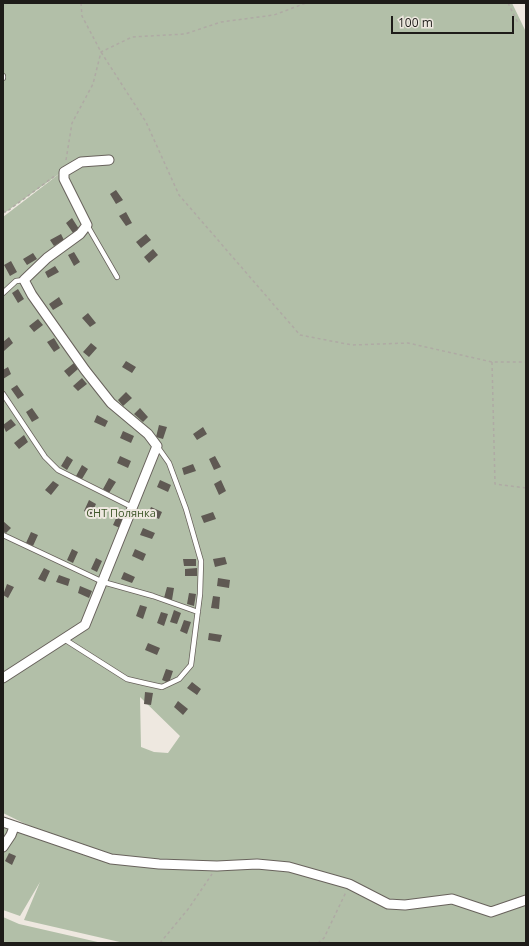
<!DOCTYPE html>
<html>
<head>
<meta charset="utf-8">
<style>
  body { margin:0 }
  #map { position:relative; width:529px; height:946px; overflow:hidden; background:#eee8e0; font-family:"Open Sans",sans-serif }
  canvas { display:block }
  .frame { position:absolute; inset:0; border:4px solid #1e1c19; pointer-events:none }
  .scale { position:absolute; left:391px; top:16px; width:123px; height:18px; box-sizing:border-box; border:2px solid #1e1c19; border-top:0; padding-left:5px; font-size:12px; line-height:14px; white-space:nowrap; color:#1e1c19; -webkit-text-stroke:3px #eee8e0; paint-order:stroke }
</style>
</head>
<body>
<div id="map">
<canvas width="529" height="946"></canvas>
<div class="frame"></div>
<div class="scale">100 m</div>
</div>
<script>
const g = document.querySelector('canvas').getContext('2d');
g.lineJoin = 'round';
function fillPath(path, color) {
  g.fillStyle = color;
  g.fill(path, 'evenodd');
}
function shape(rows) {
  const path = new Path2D();
  for (const r of rows) {
    path.moveTo(r[0], r[1]);
    for (let i = 2; i < r.length; i += 2) path.lineTo(r[i], r[i + 1]);
  }
  return path;
}
function stroke(path, color, width, dash) {
  g.strokeStyle = color;
  g.lineWidth = width;
  g.lineCap = dash ? 'butt' : 'round';
  g.setLineDash(dash || []);
  g.stroke(path);
}
function drawText(font, color, halo, rows, align = 'center') {
  g.font = font + ' "Open Sans",sans-serif';
  g.lineWidth = 4;
  g.setLineDash([]);
  g.textBaseline = 'middle';
  g.strokeStyle = halo;
  g.fillStyle = color;
  for (const [text, x, y, turn = 0] of rows) {
    g.save();
    g.translate(x, y);
    g.rotate((+turn || 0) * Math.PI / 180);
    g.textAlign = isNaN(turn) ? turn : align;
    if (halo) g.strokeText(text, 0, 0);
    g.fillText(text, 0, 0);
    g.restore();
  }
}
const green = shape([
  [3,3,512,3,526,32,526,943,124,943,24,920,40,882,20,916,3,910,3,819,58,840,3,813,3,217,63,171,3,214],
  [140,697,180,736,168,753,154,752,141,747],
  [3,917,19,924,102,943,3,943]
]);
const building = shape([
  [116,190,123,200,116,204,110,194],
  [126,212,132,223,126,226,119,216],
  [72,218,79,229,73,233,66,223],
  [61,234,64,240,54,246,50,240],
  [146,234,151,240,141,248,136,242],
  [153,249,158,255,149,263,144,257],
  [74,252,80,262,74,266,68,255],
  [33,253,37,259,27,265,23,259],
  [11,261,17,272,10,276,4,265],
  [55,266,59,272,48,278,45,272],
  [18,289,24,299,18,303,12,293],
  [59,297,63,304,53,310,49,304],
  [88,313,96,323,90,327,82,318],
  [38,319,43,325,34,332,29,326],
  [9,337,13,343,4,351,3,342],
  [54,338,60,348,54,352,47,342],
  [91,343,97,348,89,357,83,352],
  [126,361,136,367,132,373,122,367],
  [74,363,78,369,69,377,64,371],
  [8,367,11,374,3,379,3,370],
  [82,378,87,384,78,391,73,386],
  [17,385,24,395,18,399,11,389],
  [126,392,132,398,123,406,118,400],
  [32,408,39,418,32,422,26,412],
  [140,408,148,417,143,422,134,414],
  [97,415,108,421,105,427,94,422],
  [11,419,16,425,6,432,3,425],
  [159,425,167,427,163,439,156,437],
  [203,427,207,434,197,440,193,434],
  [123,431,134,436,131,443,120,438],
  [24,435,28,442,19,449,14,443],
  [67,456,73,460,67,470,61,466],
  [120,456,131,461,128,468,117,463],
  [215,456,221,467,214,470,209,459],
  [193,464,196,471,184,475,182,468],
  [82,465,88,469,82,479,76,476],
  [109,478,116,482,109,493,103,489],
  [160,480,171,485,168,492,157,487],
  [221,480,226,491,219,495,214,484],
  [53,481,59,485,51,495,45,490],
  [89,500,96,504,91,515,84,511],
  [151,507,162,512,159,519,148,514],
  [213,512,216,519,204,523,201,516],
  [118,514,125,517,120,528,113,525],
  [3,521,11,528,6,533,3,531],
  [143,528,155,533,152,539,140,535],
  [31,532,38,535,33,546,26,543],
  [72,549,78,552,73,563,67,560],
  [135,549,146,554,143,561,132,556],
  [225,557,227,564,215,567,213,559],
  [96,558,102,561,97,572,91,569],
  [183,559,196,559,196,566,184,566],
  [44,568,50,571,45,582,38,579],
  [197,568,197,576,185,576,185,569],
  [124,572,135,577,132,583,121,579],
  [59,575,70,579,68,586,56,582],
  [218,578,230,580,229,588,217,586],
  [7,584,14,587,8,598,3,595],
  [80,586,92,591,89,598,78,593],
  [167,587,174,588,172,600,164,598],
  [189,593,196,594,194,606,187,604],
  [213,596,220,597,219,609,211,608],
  [140,605,147,607,143,619,136,616],
  [174,610,181,613,177,624,170,622],
  [161,612,168,614,164,626,157,623],
  [184,620,191,622,187,634,180,631],
  [209,633,222,635,220,642,208,640],
  [148,643,160,648,157,655,145,650],
  [166,669,173,671,169,683,162,680],
  [192,682,201,689,197,695,187,688],
  [145,692,153,693,151,705,144,704],
  [178,701,188,709,183,715,174,707],
  [9,853,16,856,12,865,5,861]
]);
const path = shape([
  [81,3,82,16,101,52,146,122,179,195,300,335,352,345,408,343,492,362,526,362],
  [508,3,518,23],
  [66,160,72,123,93,84,101,52,132,37,185,34,221,22,274,15,306,3],
  [3,211,6,212,56,175],
  [492,362,495,484,526,488],
  [160,943,189,908,212,874],
  [318,943,324,938,346,892]
]);
const lane = shape([
  [3,76,3,78],
  [87,225,117,277],
  [3,293,16,281,24,280],
  [3,394,45,457,58,470,132,507],
  [3,535,103,582,153,596,198,612],
  [64,639,127,679,144,683,162,687,179,679,191,665,200,594,201,561,186,509,169,463,157,446]
]);
const street = shape([
  [3,678,85,625,157,446,148,434,111,403,85,370,32,295,24,280,47,258,80,234,87,225,64,179,64,172,81,162,109,160],
  [3,822,111,859,159,864,217,866,257,864,289,867,349,884,388,904,405,905,452,899,491,912,526,900],
  [3,847,11,835,14,827]
]);
const parkNames = [
  ["СНТ Полянка",121,514]
];
fillPath(green, '#b2bfa8');
fillPath(building, '#5f5953');
stroke(lane, '#68625c', 6);
stroke(street, '#68625c', 11);
stroke(path, '#afaaa4', 1.5, [3, 3]);
stroke(lane, '#fff', 4.5);
stroke(street, '#fff', 9);
drawText('11px', '#40582b', '#eee8e0', parkNames);
</script>
</body>
</html>
